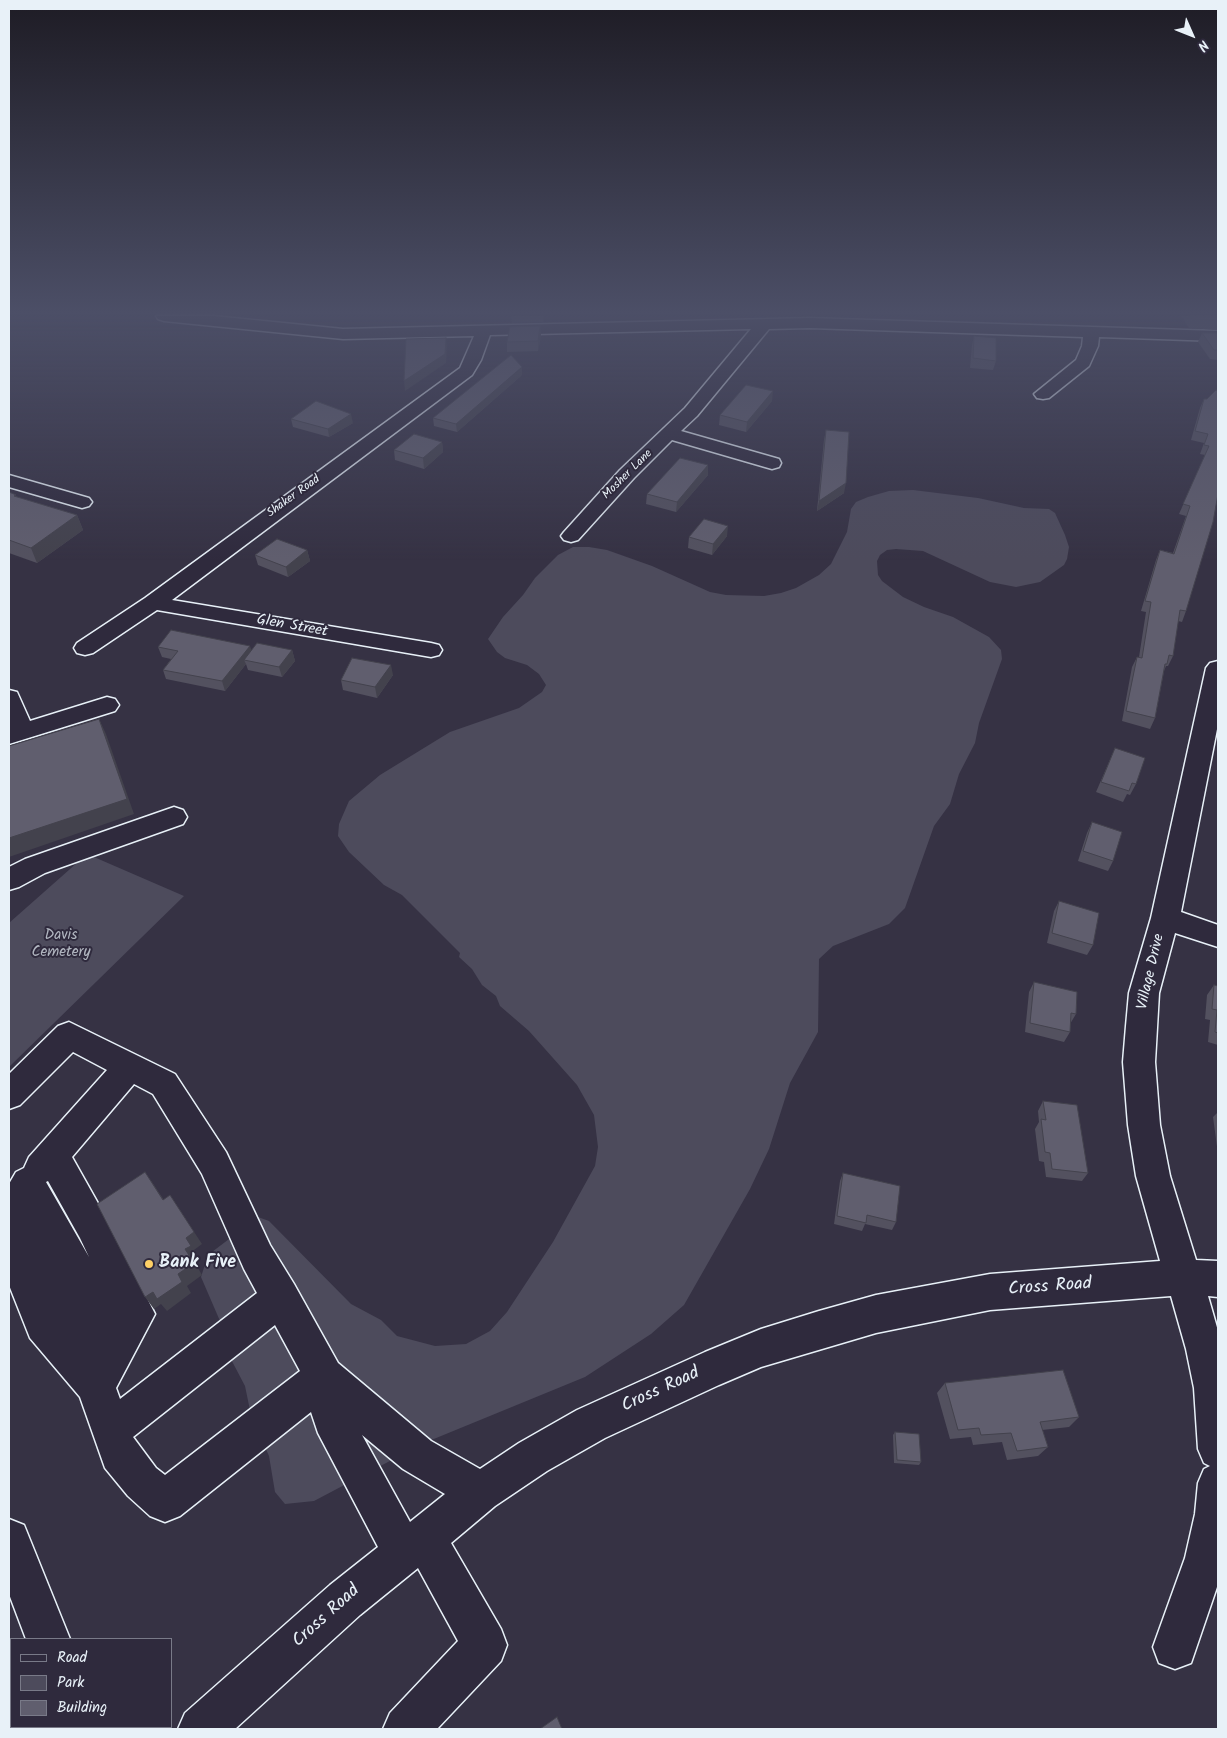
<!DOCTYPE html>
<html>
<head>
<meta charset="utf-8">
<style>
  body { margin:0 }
  #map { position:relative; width:1227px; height:1738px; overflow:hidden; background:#363244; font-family:Kalam,sans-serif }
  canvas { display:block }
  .frame { position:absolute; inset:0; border:10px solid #e8f1f8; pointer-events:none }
  .legend { position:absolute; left:10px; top:1638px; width:162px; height:90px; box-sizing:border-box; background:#2f2a3d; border:1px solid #797a88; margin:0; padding:6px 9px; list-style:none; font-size:15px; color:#e8f1f8 }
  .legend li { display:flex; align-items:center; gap:10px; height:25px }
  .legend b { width:25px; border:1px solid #797a88 }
  .north { position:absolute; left:1167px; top:10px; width:50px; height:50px; -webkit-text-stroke:4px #2f2a3d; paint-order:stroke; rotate:134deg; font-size:14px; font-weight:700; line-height:20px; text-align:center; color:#e8f1f8 }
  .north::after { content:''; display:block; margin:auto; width:18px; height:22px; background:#e8f1f8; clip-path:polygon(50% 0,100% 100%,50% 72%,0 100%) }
</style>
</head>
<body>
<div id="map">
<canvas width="1227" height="1738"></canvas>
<div class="frame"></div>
<ul class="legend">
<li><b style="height:6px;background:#2f2a3d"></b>Road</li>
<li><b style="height:14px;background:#4d4b5c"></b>Park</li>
<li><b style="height:14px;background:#605e6e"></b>Building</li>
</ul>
<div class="north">N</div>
</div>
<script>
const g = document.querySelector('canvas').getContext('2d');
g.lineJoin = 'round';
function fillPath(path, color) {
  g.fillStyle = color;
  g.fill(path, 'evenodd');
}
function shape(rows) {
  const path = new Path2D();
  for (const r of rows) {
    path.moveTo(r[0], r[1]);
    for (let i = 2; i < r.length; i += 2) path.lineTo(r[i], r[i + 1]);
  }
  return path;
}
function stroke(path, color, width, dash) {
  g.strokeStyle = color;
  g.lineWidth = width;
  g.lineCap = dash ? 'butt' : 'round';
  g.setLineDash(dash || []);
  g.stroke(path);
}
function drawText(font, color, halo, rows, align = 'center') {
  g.font = font + ' Kalam,sans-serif';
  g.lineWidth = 4;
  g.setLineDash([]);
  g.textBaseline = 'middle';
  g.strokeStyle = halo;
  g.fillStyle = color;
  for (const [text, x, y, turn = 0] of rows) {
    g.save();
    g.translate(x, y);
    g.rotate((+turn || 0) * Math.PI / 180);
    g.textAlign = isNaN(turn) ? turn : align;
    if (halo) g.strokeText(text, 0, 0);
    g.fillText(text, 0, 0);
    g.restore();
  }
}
const green = shape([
  [913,490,978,498,1024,508,1049,509,1055,513,1065,535,1069,547,1067,559,1064,565,1040,582,1016,587,990,582,923,551,896,549,887,550,880,555,877,561,878,575,882,581,903,597,924,607,953,617,989,637,1001,650,1002,659,979,723,975,743,959,774,950,804,934,826,905,908,889,924,833,946,819,959,818,1032,790,1083,769,1149,750,1189,684,1305,651,1334,585,1377,424,1443,314,1501,285,1504,275,1492,269,1456,251,1415,245,1386,224,1346,220,1321,201,1277,208,1255,258,1217,269,1221,351,1304,381,1320,397,1336,435,1346,466,1344,490,1331,507,1312,553,1242,595,1166,598,1147,594,1115,577,1085,529,1031,500,1006,496,996,482,985,472,969,459,957,460,953,402,895,384,885,349,852,338,836,339,824,349,801,380,775,450,732,519,708,542,692,546,685,539,674,527,665,505,658,497,652,488,639,503,617,523,595,535,578,558,555,573,547,589,547,607,550,652,566,710,592,726,595,764,596,781,593,796,588,819,575,831,564,847,532,851,509,856,502,868,497,889,491],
  [87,854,184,896,9,1067,9,923]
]);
const minor = shape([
  [156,316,214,316,343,329,810,318,1218,331,1218,341,1099,337,1098,346,1089,366,1049,398,1043,399,1037,398,1034,394,1076,360,1082,346,1083,337,810,328,769,329,697,416,681,431,779,459,781,463,779,467,772,469,765,467,672,440,634,478,578,540,571,542,564,540,561,536,564,532,620,470,685,408,751,329,490,335,481,360,472,375,172,600,431,643,439,645,442,650,439,655,431,657,157,610,93,653,85,655,77,653,74,648,77,643,145,598,460,368,474,336,343,339,164,321,158,319,156,316],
  [9,475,89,498,92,502,89,506,82,508,9,487,9,475],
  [1218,661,1218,724,1181,912,1218,925,1218,947,1175,933,1159,993,1155,1062,1160,1125,1170,1176,1196,1260,1218,1261,1218,1297,1208,1296,1218,1331,1218,1584,1191,1663,1175,1669,1159,1663,1153,1647,1185,1558,1195,1514,1198,1483,1204,1469,1210,1466,1204,1463,1198,1449,1194,1388,1186,1349,1171,1296,990,1310,876,1333,761,1367,719,1385,605,1438,547,1471,495,1506,451,1543,501,1629,507,1645,501,1661,437,1729,383,1729,390,1713,458,1641,418,1568,360,1615,235,1729,178,1729,185,1713,330,1585,378,1547,318,1433,311,1412,180,1516,165,1522,150,1516,128,1496,105,1468,80,1397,30,1338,9,1285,9,1184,16,1172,24,1168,29,1157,107,1070,73,1052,20,1105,9,1109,9,1074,58,1026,69,1022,175,1074,226,1152,270,1245,294,1284,338,1363,431,1441,480,1469,519,1443,577,1410,705,1352,761,1329,819,1311,876,1295,990,1274,1160,1261,1136,1176,1128,1125,1123,1062,1126,1026,1129,993,1151,918,1206,668,1210,663,1218,661],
  [134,1084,153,1094,202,1174,244,1269,257,1293,120,1399,116,1388,155,1314,104,1214,72,1157,134,1084],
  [48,1181,80,1238,89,1257,46,1182,48,1181],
  [275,1325,300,1371,165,1475,156,1468,133,1437,275,1325],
  [362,1435,403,1469,445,1494,410,1522,362,1435],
  [9,690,17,692,30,721,107,697,115,699,119,705,115,711,9,744,9,690],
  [174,807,183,810,187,817,183,824,45,873,19,887,9,890,9,867,25,859,174,807]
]);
const major = shape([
  [9,1519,24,1525,70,1639,26,1639,9,1594,9,1519],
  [60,1727,106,1727,107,1729,61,1729,60,1727]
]);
const wall = shape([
  [511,316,544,316,543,322,512,323],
  [1181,316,1218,316,1218,330,1189,328],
  [540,326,541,336,538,351,507,352,507,342],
  [1202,333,1218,333,1218,360,1210,359,1198,342],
  [974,336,996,361,993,370,970,368,972,345],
  [522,375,457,432,434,426,433,418],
  [1216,390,1186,611,1182,622,1178,621,1173,656,1168,666,1166,666,1164,671,1155,718,1150,729,1122,721,1132,667,1137,657,1139,657,1146,612,1141,611,1156,560,1160,550,1173,553,1186,516,1179,514,1205,455,1200,454,1204,443,1191,440,1200,408,1204,399,1207,399],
  [772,401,746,432,719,425,720,415],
  [291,419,353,423,329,437,293,427],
  [826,430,844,493,817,511,824,440],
  [442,442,443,452,424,469,395,460,394,450],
  [708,465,708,475,676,512,646,504,647,494],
  [9,492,17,497,77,515,83,530,37,563,9,553],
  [727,536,712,555,688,548,689,537],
  [307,550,310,561,288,577,258,565,255,555],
  [158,647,251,651,292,650,295,661,282,677,248,670,246,664,225,691,166,679,163,670,171,659,162,657],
  [393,675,377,698,343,690,341,680],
  [1115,748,1136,784,1130,795,1127,794,1123,802,1096,792],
  [1092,822,1113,861,1108,871,1078,861,1087,833],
  [1059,901,1093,945,1087,955,1047,943,1054,911],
  [1034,982,1076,1014,1070,1024,1070,1032,1064,1042,1025,1032,1029,992],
  [1214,985,1218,986,1218,1045,1208,1042,1210,1020,1205,1019,1207,995],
  [1043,1101,1088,1173,1082,1181,1046,1177,1044,1162,1039,1161,1035,1129,1039,1122,1038,1111],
  [1218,1112,1218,1154,1213,1117],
  [843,1173,896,1222,892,1230,865,1224,862,1231,834,1224,840,1181],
  [945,1383,1079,1417,1069,1427,1042,1430,1048,1447,1038,1456,1007,1460,1002,1442,973,1445,971,1437,950,1439,937,1393],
  [895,1432,921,1462,919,1465,894,1463,893,1435]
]);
const shadedWall = shape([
  [540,326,541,336,538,351,538,341],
  [446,338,447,347,446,363,405,391,404,381],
  [522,367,522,375,457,432,456,424],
  [773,391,772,401,746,432,747,422],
  [351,414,353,423,329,437,328,429],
  [442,442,443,452,424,469,423,458],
  [708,465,708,475,676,512,677,502],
  [846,483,844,493,817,511,819,501],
  [77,515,83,530,37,563,31,548],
  [728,526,727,536,712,555,713,544],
  [307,550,310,561,288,577,286,567],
  [250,646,253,655,244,660,246,664,225,691,222,681],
  [292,650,295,661,282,677,279,667],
  [391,665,393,675,377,698,375,687],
  [99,719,106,734,134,814,9,857,9,838],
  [145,1172,154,1185,172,1212,163,1200],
  [170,1195,202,1244,194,1250,199,1258,194,1261,202,1275,187,1286,191,1293,167,1311,161,1304,154,1309,145,1297,178,1274,185,1249,186,1238]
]);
const building = shape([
  [1191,316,1218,316,1218,320,1192,319,1191,316],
  [540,326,538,341,507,342,510,327,540,326],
  [1202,333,1218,333,1218,350,1214,350,1202,333],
  [974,336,996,338,996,361,973,358,974,336],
  [446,338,445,354,404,381,406,339,446,338],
  [511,355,522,367,456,424,433,418,511,355],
  [746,385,773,391,747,422,720,415,746,385],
  [1216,390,1218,391,1218,494,1213,522,1186,611,1180,610,1173,656,1169,655,1167,664,1165,664,1155,718,1126,711,1137,657,1142,658,1151,602,1145,601,1160,550,1174,554,1190,506,1183,504,1209,446,1204,445,1208,434,1195,431,1204,399,1207,399,1216,390],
  [316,401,351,414,328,429,291,419,316,401],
  [826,430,849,432,846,483,819,501,826,430],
  [414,434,442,442,423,458,394,450,414,434],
  [680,458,708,465,677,502,647,494,680,458],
  [9,492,16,495,14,496,77,515,31,548,9,540,9,492],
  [704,519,728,526,713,544,689,537,704,519],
  [277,539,307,550,286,567,255,555,277,539],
  [171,630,250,646,222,681,163,670,178,651,158,647,171,630],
  [257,643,292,650,279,667,244,660,257,643],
  [352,658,391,665,375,687,341,680,352,658],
  [99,719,127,799,9,838,9,746,99,719],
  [1115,748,1145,758,1136,784,1132,783,1129,791,1101,782,1115,748],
  [1092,822,1122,832,1113,861,1083,851,1092,822],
  [1059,901,1099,913,1093,945,1052,933,1059,901],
  [1034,982,1077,992,1076,1014,1071,1013,1070,1032,1030,1023,1034,982],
  [1214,985,1218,986,1218,1033,1215,1032,1217,1010,1212,1009,1214,985],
  [1043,1101,1077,1105,1088,1173,1052,1169,1050,1153,1045,1152,1041,1119,1046,1120,1043,1101],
  [145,1172,163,1200,170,1195,194,1232,186,1238,191,1246,185,1249,194,1263,178,1274,182,1282,157,1299,153,1292,145,1297,97,1204,145,1172],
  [843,1173,900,1186,896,1222,867,1215,866,1223,837,1216,843,1173],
  [1063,1370,1079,1417,1040,1422,1048,1447,1017,1451,1011,1433,981,1435,979,1428,958,1430,945,1383,1063,1370],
  [895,1432,919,1434,921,1462,897,1460,895,1432],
  [557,1717,562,1729,540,1729,557,1717]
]);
const markers = [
  [149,1264,5,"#ffd166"]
];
const farStreetnames = [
  ["Mosher Lane",628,475,-45],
  ["Shaker Road",294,497,-36]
];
const streetNames = [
  ["Glen Street",292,627,10],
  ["Village Drive",1152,972,-77]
];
const parkNames = [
  ["Davis",61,936],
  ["Cemetery",61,953]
];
const nearPoinames = [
  ["Bank Five",159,1264]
];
const nearStreetnames = [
  ["Cross Road",1050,1288,-4],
  ["Cross Road",661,1391,-25],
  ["Cross Road",327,1617,-42]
];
fillPath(green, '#4d4b5c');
stroke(minor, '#e8f1f8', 3);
stroke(major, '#e8f1f8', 3);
fillPath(minor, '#2f2a3d');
fillPath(major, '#2f2a3d');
fillPath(wall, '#53515f');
fillPath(shadedWall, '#43424d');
fillPath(building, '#605e6e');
stroke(building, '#43424d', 1);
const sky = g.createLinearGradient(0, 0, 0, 560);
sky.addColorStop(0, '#1e1c25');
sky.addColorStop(0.56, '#4c4f67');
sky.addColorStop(1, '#4c4f6700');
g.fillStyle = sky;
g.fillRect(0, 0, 1227, 560);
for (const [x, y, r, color] of markers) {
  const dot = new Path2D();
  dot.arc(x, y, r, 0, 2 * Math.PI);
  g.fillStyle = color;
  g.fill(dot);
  stroke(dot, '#2f2a3d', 2);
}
drawText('12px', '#e8f1f8', '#2f2a3d', farStreetnames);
drawText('15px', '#e8f1f8', '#2f2a3d', streetNames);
drawText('15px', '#b2b7c1', '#2f2a3d', parkNames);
drawText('bold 18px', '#e8f1f8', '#2f2a3d', nearPoinames, 'left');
drawText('18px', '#e8f1f8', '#2f2a3d', nearStreetnames);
</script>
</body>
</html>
